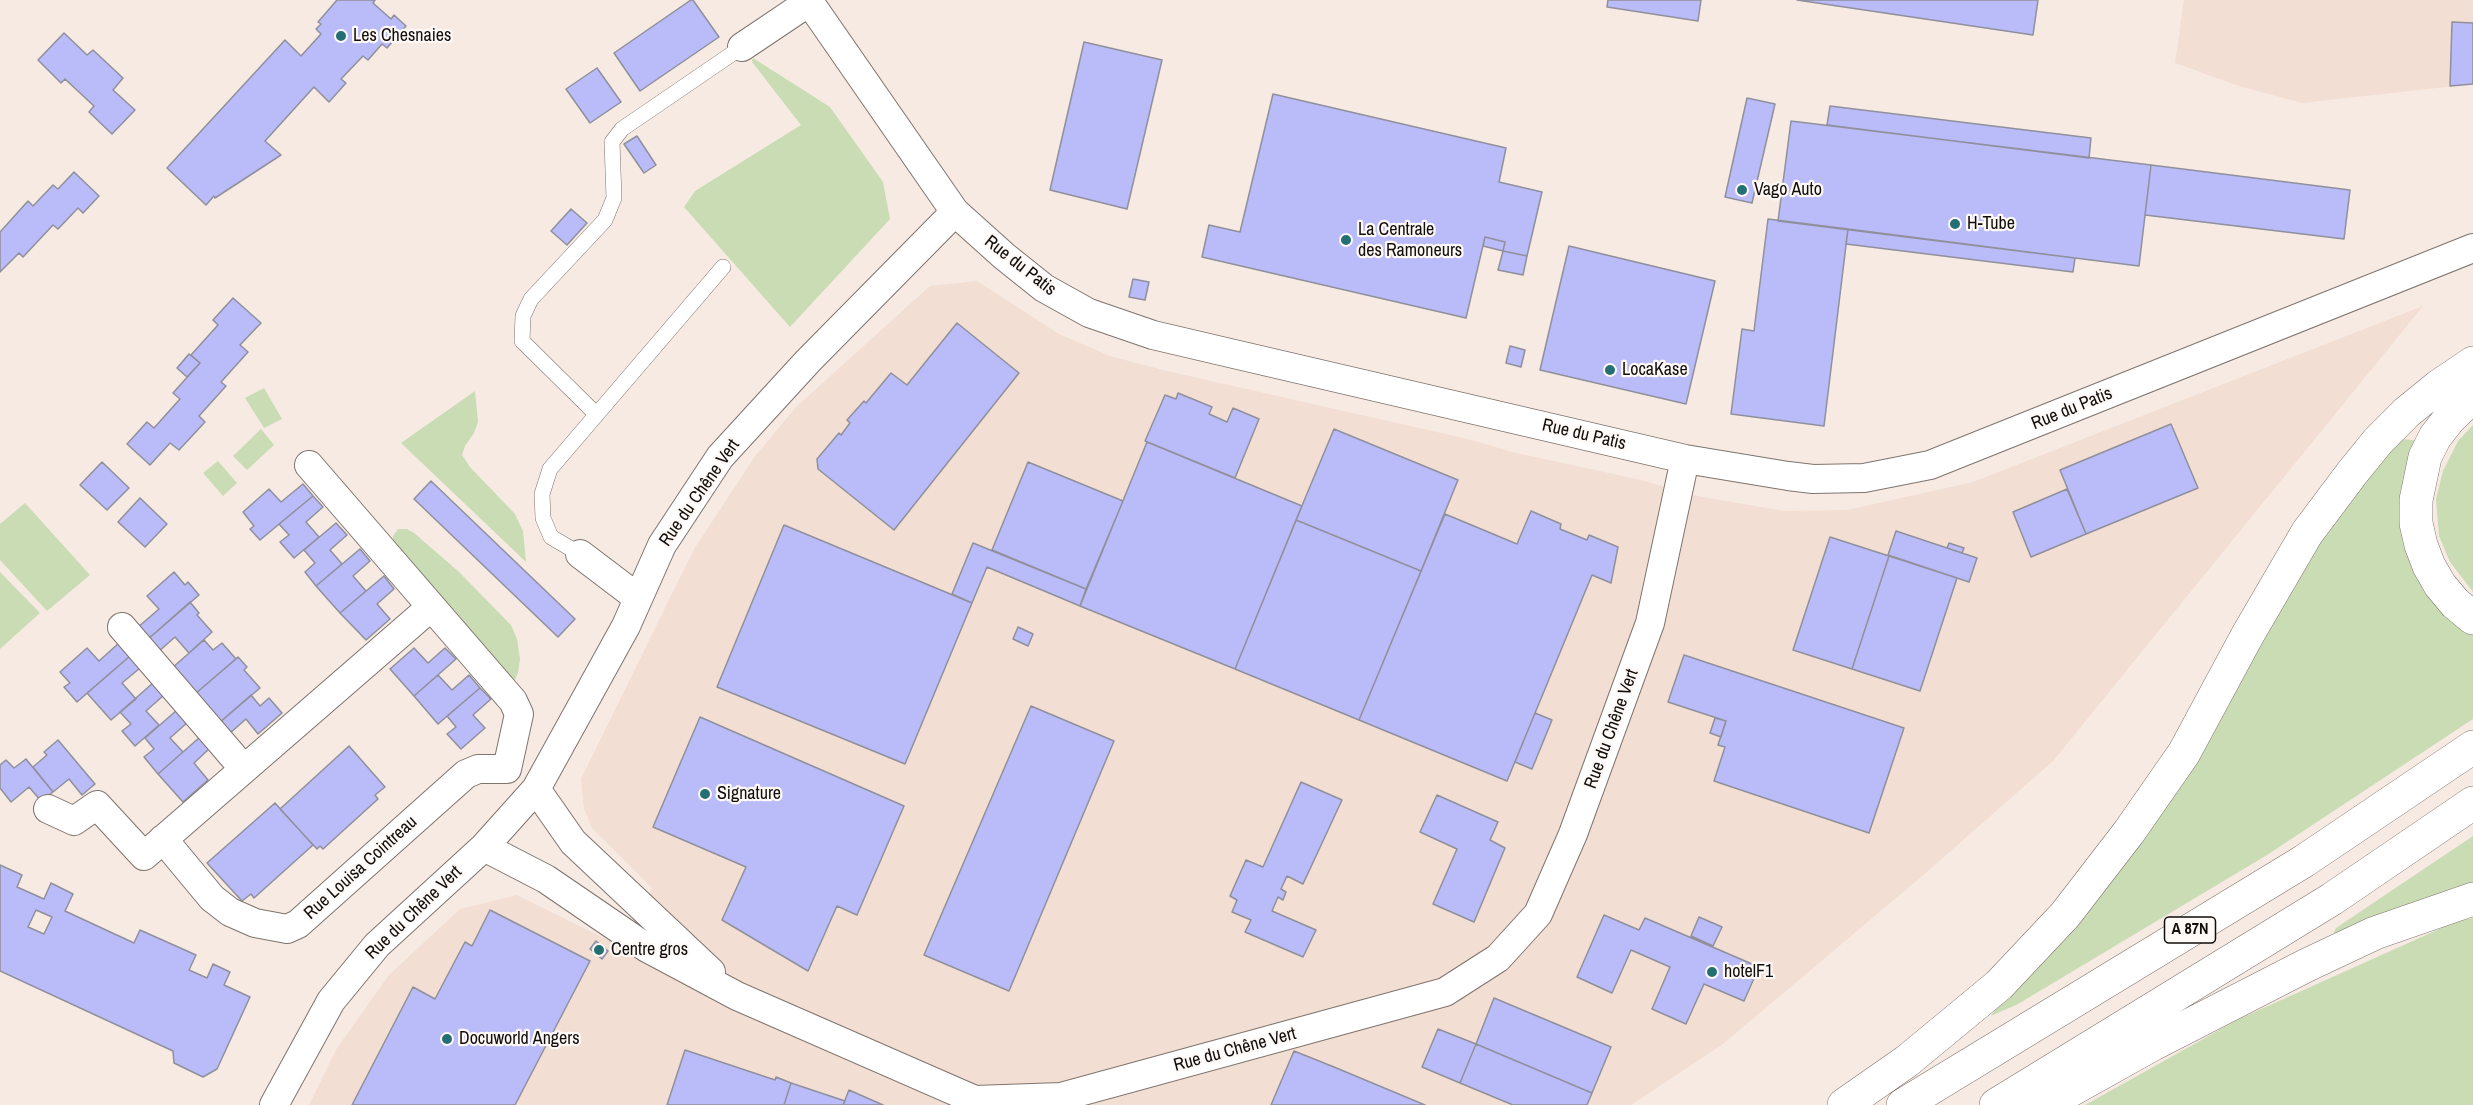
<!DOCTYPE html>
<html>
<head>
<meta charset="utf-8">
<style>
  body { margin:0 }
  canvas { display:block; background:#f7eae3 }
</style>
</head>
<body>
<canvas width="2473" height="1105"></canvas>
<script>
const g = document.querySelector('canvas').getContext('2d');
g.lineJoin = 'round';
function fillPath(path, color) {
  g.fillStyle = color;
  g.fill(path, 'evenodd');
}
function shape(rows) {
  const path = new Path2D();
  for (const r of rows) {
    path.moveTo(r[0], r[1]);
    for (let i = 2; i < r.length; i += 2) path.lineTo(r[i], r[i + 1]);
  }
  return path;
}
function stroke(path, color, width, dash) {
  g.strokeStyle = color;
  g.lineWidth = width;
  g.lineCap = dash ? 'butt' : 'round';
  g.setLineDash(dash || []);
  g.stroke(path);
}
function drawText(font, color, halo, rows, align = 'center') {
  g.font = font + ' "Archivo Narrow",sans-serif';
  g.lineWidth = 4.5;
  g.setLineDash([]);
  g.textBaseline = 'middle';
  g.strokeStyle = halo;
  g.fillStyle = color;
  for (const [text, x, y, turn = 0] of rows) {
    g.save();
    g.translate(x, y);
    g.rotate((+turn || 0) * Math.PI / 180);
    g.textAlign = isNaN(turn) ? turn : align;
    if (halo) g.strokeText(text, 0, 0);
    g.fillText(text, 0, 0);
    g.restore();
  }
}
const built = shape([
  [2184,0,2473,0,2473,84,2302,103,2239,86,2175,63],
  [977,281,1059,334,1110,356,1167,371,1472,440,1512,452,1641,480,1697,496,1784,511,1847,510,1973,482,2423,306,2053,761,1921,877,1723,1044,1631,1105,309,1105,337,1048,389,975,460,909,517,895,620,946,652,888,592,828,584,809,581,779,694,549,756,455,796,407,930,286]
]);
const green = shape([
  [753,58,830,107,883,182,890,219,790,327,684,207,695,191,801,125,752,62],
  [264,388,282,419,264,428,245,398],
  [475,391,478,422,474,433,465,446,462,455,470,467,515,514,523,531,526,562,401,443],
  [2473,425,2473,592,2450,562,2439,536,2436,499,2443,471,2458,441],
  [261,429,274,445,247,470,233,456],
  [2403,439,2420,441,2404,539,2418,580,2438,608,2461,629,2473,635,2473,719,2267,855,2018,1004,1991,1016,2312,545,2387,448],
  [218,461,237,483,223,496,203,473],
  [25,503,90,575,47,611,0,560,0,524],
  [398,529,407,529,414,533,458,571,511,625,517,639,520,659,518,673,513,684,393,546,393,536],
  [0,572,40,613,0,649],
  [2473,836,2473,887,2335,935,2334,932,2336,928],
  [2473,918,2473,1105,2085,1105,2239,1019,2455,922]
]);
const building = shape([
  [337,0,375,0,373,3,391,19,394,15,406,26,387,48,382,44,368,60,363,56,341,79,346,83,329,102,314,87,265,141,281,155,215,198,214,196,206,205,167,168,285,40,301,56,321,34,316,29,321,24,318,22,337,0],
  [691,0,693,0,719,37,640,91,614,53,691,0],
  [1608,0,1701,0,1698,21,1607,7,1608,0],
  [1797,0,2038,0,2033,35,1797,0],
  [2452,22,2473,23,2473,84,2450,86,2452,22],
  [64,33,87,55,93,50,123,78,113,90,135,110,112,134,89,112,94,106,65,79,61,83,38,60,64,33],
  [1084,42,1162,60,1127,209,1050,190,1084,42],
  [597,68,621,102,590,123,566,89,597,68],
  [1273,94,1506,148,1499,182,1542,192,1527,256,1503,251,1505,242,1485,237,1466,318,1202,257,1209,225,1240,232,1273,94],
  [1747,98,1775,104,1752,203,1725,197,1747,98],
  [1830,106,2091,138,2089,158,1827,125,1830,106],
  [1791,121,2151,165,2139,266,1778,221,1791,121],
  [637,136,656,165,644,173,624,144,637,136],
  [2151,165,2350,190,2344,239,2145,215,2151,165],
  [74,172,99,196,83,213,78,208,58,229,53,225,23,257,19,253,0,272,0,232,28,201,33,206,53,185,58,189,74,172],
  [571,209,587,223,567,245,551,231,571,209],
  [1768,219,1848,229,1824,426,1731,414,1742,329,1754,331,1768,219],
  [1848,229,2075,258,2073,272,1846,244,1848,229],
  [1485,237,1505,242,1503,251,1483,246,1485,237],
  [1569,246,1715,281,1686,404,1540,370,1569,246],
  [1503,251,1527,256,1523,275,1498,270,1503,251],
  [1133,279,1149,282,1145,300,1129,297,1133,279],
  [233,298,261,323,240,345,248,352,221,382,226,386,199,416,205,422,179,450,170,443,150,465,127,444,147,422,154,428,180,399,173,393,200,363,191,355,218,325,213,320,233,298],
  [957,323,1019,373,894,530,818,469,817,459,839,433,841,435,850,423,847,420,864,401,866,403,891,373,907,385,957,323],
  [1510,346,1525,350,1521,367,1506,363,1510,346],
  [189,354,200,363,187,377,177,368,189,354],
  [1178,393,1212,407,1209,414,1227,422,1233,408,1259,419,1235,478,1145,441,1165,395,1176,399,1178,393],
  [2171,424,2198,488,2086,534,2060,470,2171,424],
  [1334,429,1458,480,1421,571,1296,520,1334,429],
  [1147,442,1302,506,1235,669,1080,606,1147,442],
  [102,462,129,488,107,510,80,485,102,462],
  [1028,462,1123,501,1086,589,992,550,1028,462],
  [431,481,575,619,558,637,414,499,431,481],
  [303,484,313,496,260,540,250,529,254,526,243,512,269,489,281,502,303,484],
  [2067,489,2086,534,2031,557,2013,512,2067,489],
  [313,496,323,507,306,522,319,537,294,558,280,542,289,535,279,524,313,496],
  [140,498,167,524,145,547,118,522,140,498],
  [1531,511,1561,524,1560,529,1587,540,1589,535,1618,547,1611,583,1592,575,1507,781,1359,720,1445,514,1517,544,1531,511],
  [1296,520,1421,571,1359,720,1235,669,1296,520],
  [336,523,347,535,330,550,342,564,316,586,305,572,315,563,304,550,336,523],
  [784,525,972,603,905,764,717,687,784,525],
  [1896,531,1977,558,1969,582,1888,555,1896,531],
  [1830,537,1889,556,1852,669,1793,650,1830,537],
  [973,543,1086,589,1080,606,987,567,972,603,952,594,973,543],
  [1949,543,1964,548,1962,553,1947,548,1949,543],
  [360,549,370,561,353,576,366,591,340,613,316,586,360,549],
  [1889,556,1957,578,1920,691,1852,669,1889,556],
  [174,572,185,585,188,582,199,595,147,640,137,628,159,609,147,596,174,572],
  [384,576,394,589,377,604,390,619,366,640,340,613,384,576],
  [190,602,199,613,197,615,212,632,189,653,175,637,158,652,147,640,190,602],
  [1018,627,1033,634,1028,646,1013,639,1018,627],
  [204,640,213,650,222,643,236,659,195,694,172,668,204,640],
  [119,643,130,656,77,702,64,687,70,683,60,672,87,648,99,661,119,643],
  [414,648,428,663,445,648,456,659,414,696,390,669,414,648],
  [1684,655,1904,728,1869,833,1714,781,1725,747,1718,745,1726,721,1668,702,1684,655],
  [130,656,140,668,122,683,136,699,111,720,87,693,130,656],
  [238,657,247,667,244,670,260,688,219,723,195,694,238,657],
  [438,675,452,690,469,675,480,688,438,724,414,696,438,675],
  [153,683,164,695,146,711,159,725,135,746,122,731,131,724,120,712,153,683],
  [480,688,491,699,473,715,485,728,461,749,447,734,456,727,447,716,480,688],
  [251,695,260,706,269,698,282,713,258,734,246,719,229,734,219,723,251,695],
  [1031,706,1114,741,1009,991,924,955,1031,706],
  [177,710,188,722,170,738,183,752,158,774,144,757,154,749,145,738,177,710],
  [1535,713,1552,720,1532,769,1515,762,1535,713],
  [700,717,904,806,857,915,837,906,808,971,722,920,746,867,653,827,700,717],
  [1715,718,1726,721,1721,737,1710,733,1715,718],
  [200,737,210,748,194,763,208,780,183,802,158,774,200,737],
  [58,740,95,784,82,795,69,779,53,792,33,767,47,755,44,752,58,740],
  [349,746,385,787,375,795,378,799,323,849,320,846,317,849,280,809,349,746],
  [26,759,53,792,41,801,29,787,11,802,0,788,0,765,6,760,14,768,26,759],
  [1301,782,1342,800,1303,884,1287,876,1281,889,1286,892,1283,900,1278,897,1272,911,1316,930,1303,957,1245,932,1251,920,1232,912,1237,900,1230,896,1246,860,1263,867,1301,782],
  [1437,795,1498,822,1490,840,1505,848,1474,922,1433,904,1457,849,1420,832,1437,795],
  [275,803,313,845,254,898,251,894,242,901,207,863,275,803],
  [0,865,22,875,17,887,44,899,51,883,73,894,65,911,134,943,140,930,196,955,189,970,207,978,213,964,230,972,224,985,250,997,217,1069,203,1077,174,1063,173,1051,0,971,0,865],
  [36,910,52,917,44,934,28,927,36,910],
  [490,910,590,961,515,1105,352,1105,413,987,435,999,465,942,472,946,490,910],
  [1604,915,1639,930,1645,918,1759,967,1744,1001,1704,984,1686,1024,1652,1009,1670,967,1631,950,1612,993,1577,977,1604,915],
  [1699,917,1722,927,1713,946,1691,936,1699,917],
  [596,941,608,951,602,959,590,949,596,941],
  [1494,998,1611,1047,1592,1093,1476,1044,1494,998],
  [1438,1029,1476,1044,1460,1083,1422,1067,1438,1029],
  [1476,1044,1592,1093,1587,1105,1513,1105,1460,1083,1476,1044],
  [685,1050,775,1080,776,1077,791,1083,784,1105,667,1105,685,1050],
  [1294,1051,1334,1067,1425,1105,1271,1105,1294,1051],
  [791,1083,845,1101,843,1105,784,1105,791,1083],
  [849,1090,883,1105,843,1105,849,1090]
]);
const service = shape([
  [596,414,522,341,523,316,531,299,605,220,614,198,612,142,622,129,742,47],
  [580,554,551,537,543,518,542,494,550,469,723,267]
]);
const minor = shape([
  [808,0,955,212,1004,256,1044,288,1089,313,1153,335,1234,354,1685,459,1788,476,1813,479,1864,478,1930,465,2473,248],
  [742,47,809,2],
  [580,554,638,598],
  [122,627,244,769],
  [536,789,573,842,711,972],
  [48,809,74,821,97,805,144,856,431,607],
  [163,839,212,898,230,912,255,923,287,929,298,924,466,774,478,769,507,769,519,714,513,701,309,465],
  [484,847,546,879,647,948,737,996,975,1100,1061,1097,1445,992,1498,958,1538,914,1573,834,1650,623,1685,459],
  [274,1105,331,1001,377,945,484,847,536,789,626,626,662,545,720,457,808,361,955,212]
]);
const motorway = shape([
  [2473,396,2449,419,2435,437,2425,457,2416,500,2416,523,2421,545,2429,566,2440,585,2455,603,2473,618],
  [1844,1105,1907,1061,1999,985,2065,915,2129,832,2184,753,2247,636,2307,533,2352,473,2378,441,2407,412,2439,386,2473,363],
  [1903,1105,2304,861,2473,747],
  [1996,1105,2332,899,2473,803],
  [2044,1105,2153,1044,2307,965,2375,933,2473,899]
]);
const markers = [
  [341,36,6,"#246f73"],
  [1742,190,6,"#246f73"],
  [1955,224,6,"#246f73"],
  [1346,240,6,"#246f73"],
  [1610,370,6,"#246f73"],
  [705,794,6,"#246f73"],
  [599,950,6,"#246f73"],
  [1712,972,6,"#246f73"],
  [447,1039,6,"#246f73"]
];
const shields = [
  [2190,930,51]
];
const shieldNames = [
  ["A 87N",2190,930]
];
const poiNames = [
  ["Les Chesnaies",353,36],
  ["Vago Auto",1754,190],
  ["H-Tube",1967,224],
  ["La Centrale",1358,230],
  ["des Ramoneurs",1358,251],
  ["LocaKase",1622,370],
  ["Signature",717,794],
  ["Centre gros",611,950],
  ["hotelF1",1724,972],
  ["Docuworld Angers",459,1039]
];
const streetNames = [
  ["Rue du Patis",1020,266,38],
  ["Rue du Patis",2072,409,-22],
  ["Rue du Patis",1584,435,13],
  ["Rue du Chêne Vert",700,493,-55],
  ["Rue du Chêne Vert",1612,729,-70],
  ["Rue Louisa Cointreau",361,868,-42],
  ["Rue du Chêne Vert",414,913,-44],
  ["Rue du Chêne Vert",1235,1050,-15]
];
fillPath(built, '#f2ded2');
fillPath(green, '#c9dcb4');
fillPath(building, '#babbf9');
stroke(building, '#8f909b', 1.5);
stroke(service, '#7f746e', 16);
stroke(minor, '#7f746e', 30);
stroke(motorway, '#7f746e', 34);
stroke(service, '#fff', 15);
stroke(minor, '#fff', 28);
stroke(motorway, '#fff', 33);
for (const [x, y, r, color] of markers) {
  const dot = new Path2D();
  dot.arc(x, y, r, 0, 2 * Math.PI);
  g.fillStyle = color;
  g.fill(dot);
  stroke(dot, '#fef9f6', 2);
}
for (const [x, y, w] of shields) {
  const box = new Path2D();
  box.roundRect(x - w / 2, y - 13, w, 26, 4.5);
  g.fillStyle = '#fef9f6';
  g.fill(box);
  stroke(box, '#100d0a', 1.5);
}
drawText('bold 16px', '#100d0a', null, shieldNames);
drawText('18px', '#100d0a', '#fef9f6', poiNames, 'left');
drawText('18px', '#100d0a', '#fef9f6', streetNames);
</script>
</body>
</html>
